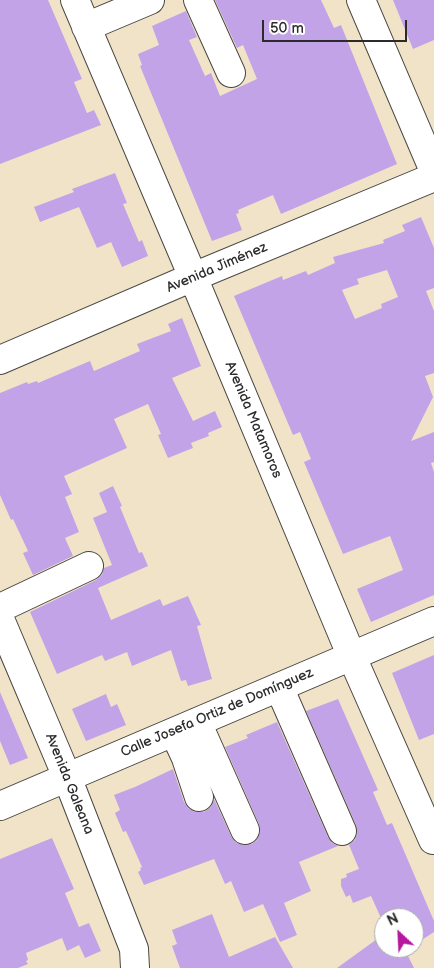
<!DOCTYPE html>
<html>
<head>
<meta charset="utf-8">
<style>
  body { margin:0 }
  #map { position:relative; width:434px; height:968px; overflow:hidden; background:#f1e3c7; font-family:"Balsamiq Sans",sans-serif }
  canvas { display:block }
  .north { position:absolute; left:374px; top:908px; width:50px; height:50px; box-sizing:border-box; background:#fff; border:1px solid #aaa; border-radius:50%; rotate:335deg; font-size:14px; font-weight:700; line-height:20px; text-align:center; color:#2b2b2b }
  .north::after { content:''; display:block; margin:auto; width:18px; height:22px; background:#b5179e; clip-path:polygon(50% 0,100% 100%,50% 72%,0 100%) }
  .scale { position:absolute; left:262px; top:20px; width:145px; height:22px; box-sizing:border-box; border:2px solid #2b2b2b; border-top:0; padding-left:6px; font-size:15px; line-height:18px; white-space:nowrap; color:#2b2b2b; -webkit-text-stroke:4px #fff; paint-order:stroke }
</style>
</head>
<body>
<div id="map">
<canvas width="434" height="968"></canvas>
<div class="north">N</div>
<div class="scale">50 m</div>
</div>
<script>
const g = document.querySelector('canvas').getContext('2d');
g.lineJoin = 'round';
function fillPath(path, color) {
  g.fillStyle = color;
  g.fill(path, 'evenodd');
}
function shape(rows) {
  const path = new Path2D();
  for (const r of rows) {
    path.moveTo(r[0], r[1]);
    for (let i = 2; i < r.length; i += 2) path.lineTo(r[i], r[i + 1]);
  }
  return path;
}
function stroke(path, color, width, dash) {
  g.strokeStyle = color;
  g.lineWidth = width;
  g.lineCap = dash ? 'butt' : 'round';
  g.setLineDash(dash || []);
  g.stroke(path);
}
function drawText(font, color, halo, rows, align = 'center') {
  g.font = font + ' "Balsamiq Sans",sans-serif';
  g.lineWidth = 4.5;
  g.setLineDash([]);
  g.textBaseline = 'middle';
  g.strokeStyle = halo;
  g.fillStyle = color;
  for (const [text, x, y, turn = 0] of rows) {
    g.save();
    g.translate(x, y);
    g.rotate((+turn || 0) * Math.PI / 180);
    g.textAlign = isNaN(turn) ? turn : align;
    if (halo) g.strokeText(text, 0, 0);
    g.fillText(text, 0, 0);
    g.restore();
  }
}
const building = shape([
  [0,0,48,0,82,79,74,82,87,113,94,110,101,125,0,164],
  [215,0,321,0,334,28,341,25,397,164,281,214,273,195,238,210,239,213,236,214,242,230,212,241,140,66,142,65,138,54,159,45,152,26,186,11,197,37,189,40,205,76,211,73,220,96,257,79,243,45,237,48],
  [393,0,434,0,434,40,413,49],
  [115,173,127,203,123,204,139,242,142,240,148,256,122,267,111,242,97,248,79,207,40,222,34,207,74,192,72,189],
  [421,217,434,248,434,288,426,291,434,311,434,373,425,376,433,397,411,441,434,432,434,462,431,463,434,472,434,595,371,622,357,589,403,570,390,536,343,554,304,462,311,459,300,432,293,435,234,296,282,276,283,280,306,271,308,275,335,263,333,257,384,243,383,240,405,231,402,225],
  [387,270,398,297,381,304,382,308,355,319,342,290,359,284,357,279],
  [182,318,201,366,172,378,193,421,215,411,222,427,208,433,209,436,191,443,193,448,168,458,158,435,161,434,148,404,114,419,127,448,64,476,72,494,65,497,79,532,65,538,73,556,33,575,23,553,28,551,13,519,11,520,0,495,0,393,27,382,28,384,37,381,38,383,90,361,94,371,140,351,137,344,171,331,168,324],
  [113,486,122,506,120,507,139,553,142,552,148,566,98,588,111,620,160,599,163,606,188,596,201,625,197,626,212,679,188,686,186,680,181,681,171,650,132,666,127,652,105,661,102,655,57,674,30,612,96,580,102,575,104,568,112,565,93,518,107,512,99,493],
  [434,655,434,734,419,740,392,673],
  [0,692,28,758,10,765,0,741],
  [106,694,111,707,117,704,126,725,86,741,72,709],
  [338,699,378,790,373,792,387,825,392,823,434,921,434,932,414,945,414,918,381,918,371,896,353,903,350,895,346,897,341,886,341,879,347,877,346,874,359,869,349,845,355,840,357,833,356,825,306,711],
  [277,722,328,837,332,843,338,846,299,862,311,891,284,903,297,935,280,942,263,904,244,912,231,881,225,884,214,859,144,885,138,872,141,870,140,868,142,867,126,831,123,832,115,813,120,810,114,795,135,787,173,769,184,802,188,808,195,812,204,812,211,807,214,799,231,836,235,842,243,845,252,844,257,840,260,832,259,824,225,747,248,738,246,735],
  [52,838,74,889,65,893,79,927,89,923,101,951,85,958,79,945,67,951,62,938,26,953,28,960,26,961,28,964,18,968,0,968,0,859],
  [212,914,229,957,275,937,293,968,180,968,172,946,177,944,172,930],
  [384,934,384,948,404,948,414,968,337,968]
]);
const minor = shape([
  [75,0,193,277,352,657,433,840],
  [198,0,231,73],
  [361,0,434,171],
  [86,27,150,0],
  [0,360,193,277,434,177],
  [0,608,89,566],
  [0,619,67,777,134,949,135,968],
  [279,687,342,831],
  [197,722,245,830],
  [174,732,186,758,199,797],
  [0,806,434,621]
]);
const streetNames = [
  ["Avenida Jiménez",217,268,-23],
  ["Avenida Matamoros",253,420,67],
  ["Calle Josefa Ortiz de Domínguez",217,713,-23],
  ["Avenida Galeana",69,784,68]
];
fillPath(building, '#c3a3e8');
stroke(minor, '#494742', 30);
stroke(minor, '#fff', 28);
drawText('14px', '#2b2b2b', '#fff', streetNames);
</script>
</body>
</html>
